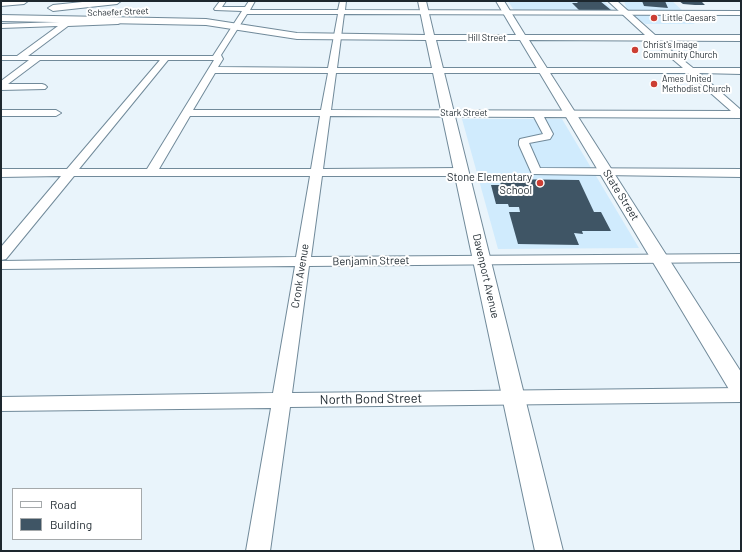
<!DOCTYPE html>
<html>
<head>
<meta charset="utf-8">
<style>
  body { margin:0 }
  #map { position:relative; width:742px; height:552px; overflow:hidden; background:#e9f4fb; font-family:Barlow,sans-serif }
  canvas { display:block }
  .frame { position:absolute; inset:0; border:2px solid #1d272e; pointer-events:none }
  .legend { position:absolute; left:12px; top:488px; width:130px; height:52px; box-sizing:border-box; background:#fff; border:1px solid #a5a9ab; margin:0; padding:5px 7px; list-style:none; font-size:12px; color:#1d272e }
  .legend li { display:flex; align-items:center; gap:8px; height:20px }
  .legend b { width:20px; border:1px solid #a5a9ab }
</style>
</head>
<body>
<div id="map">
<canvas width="742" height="552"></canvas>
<div class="frame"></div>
<ul class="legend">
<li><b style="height:5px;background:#fff"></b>Road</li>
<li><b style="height:11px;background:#3f5565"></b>Building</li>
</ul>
</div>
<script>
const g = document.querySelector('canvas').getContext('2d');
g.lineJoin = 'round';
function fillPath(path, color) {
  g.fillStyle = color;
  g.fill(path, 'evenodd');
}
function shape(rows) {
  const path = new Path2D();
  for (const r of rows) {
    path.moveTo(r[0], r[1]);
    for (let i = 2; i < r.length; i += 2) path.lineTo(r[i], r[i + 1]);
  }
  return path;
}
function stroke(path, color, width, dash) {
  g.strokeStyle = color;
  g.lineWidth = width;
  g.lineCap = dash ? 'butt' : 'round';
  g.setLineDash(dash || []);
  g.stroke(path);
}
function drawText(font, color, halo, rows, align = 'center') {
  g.font = font + ' Barlow,sans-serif';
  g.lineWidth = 4;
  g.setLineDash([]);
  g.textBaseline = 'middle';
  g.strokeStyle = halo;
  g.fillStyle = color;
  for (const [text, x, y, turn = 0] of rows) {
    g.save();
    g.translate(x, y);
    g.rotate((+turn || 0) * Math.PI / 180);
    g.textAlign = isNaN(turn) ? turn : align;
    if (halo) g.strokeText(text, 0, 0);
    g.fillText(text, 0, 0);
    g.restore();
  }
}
const built = shape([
  [508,1,604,1,615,12,515,12],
  [624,1,672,1,682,10,627,10],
  [633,15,682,15,695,24,645,24],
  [462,119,562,119,639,248,498,249]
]);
const building = shape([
  [576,1,600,1,611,10,579,10,572,3,578,3],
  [642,1,665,1,668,8,644,6],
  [679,1,709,1,712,2,702,2,705,5,695,5,683,4],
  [499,179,579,180,594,212,601,212,611,231,582,231,583,234,574,233,579,245,518,244,509,212,520,212,519,207,509,207,508,204,496,204,491,185,501,185]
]);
const path = shape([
  [476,179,500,176,527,176]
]);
const minor = shape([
  [220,1,226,1,222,7,245,7,249,1,255,1,250,10,338,10,340,1,346,1,345,10,741,11,741,15,344,14,337,68,683,68,650,40,649,38,653,36,693,68,741,68,741,74,699,73,741,110,741,118,544,117,553,134,550,139,529,143,540,168,741,169,741,177,532,174,519,145,519,141,520,139,543,134,534,117,330,116,323,169,461,168,465,170,467,172,465,174,461,176,322,176,311,257,741,254,741,262,309,266,292,393,741,388,741,402,290,407,270,551,246,551,271,408,1,411,1,397,273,393,295,266,1,269,1,261,296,257,310,176,74,176,6,259,1,260,1,247,61,176,1,177,1,169,67,169,160,60,40,60,8,84,42,84,45,85,47,87,45,89,1,90,1,81,29,60,1,60,1,56,17,56,58,26,1,28,1,24,118,20,122,22,118,24,68,26,28,56,213,56,242,11,215,10,214,9,220,1],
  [247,14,338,14,328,68,218,67,223,59,221,55,247,14],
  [168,60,214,60,147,169,79,169,168,60],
  [215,73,328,73,321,110,193,110,215,73],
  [336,73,688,73,731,111,331,110,336,73],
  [190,116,320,116,311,169,159,169,190,116],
  [1,110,56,110,61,113,56,116,1,116,1,110]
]);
const major = shape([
  [418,1,426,1,434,35,516,35,496,1,504,1,525,35,645,35,608,1,617,1,655,35,741,35,741,41,529,40,741,372,741,398,733,396,520,40,436,40,563,551,535,551,426,40,297,39,206,25,157,24,153,21,157,18,206,19,297,33,425,35,418,1]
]);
const highway = shape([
  [1,1,28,1,24,4,1,6,1,1],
  [92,1,121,1,117,4,53,11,48,8,53,5,92,1],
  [1,15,157,18,162,21,157,24,1,21,1,15]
]);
const markers = [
  [654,18,4,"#cc3e33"],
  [635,50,4,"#cc3e33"],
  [654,84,4,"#cc3e33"],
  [540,183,4,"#cc3e33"]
];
const farStreetnames = [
  ["Schaefer Street",118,12,-2],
  ["Hill Street",487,38],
  ["Stark Street",464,113]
];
const farPoinames = [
  ["Little Caesars",662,18],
  ["Christ's Image",643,45],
  ["Community Church",643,55],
  ["Ames United",662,79],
  ["Methodist Church",662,89]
];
const poiNames = [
  ["Stone Elementary",532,177],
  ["School",532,190]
];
const streetNames = [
  ["State Street",621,195,58],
  ["Benjamin Street",371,261,-1],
  ["Cronk Avenue",300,276,-81],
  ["Davenport Avenue",486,276,77]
];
const nearStreetnames = [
  ["North Bond Street",371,399,-1]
];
fillPath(built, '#d0ebfd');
fillPath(building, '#3f5565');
stroke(minor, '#718a9a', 2);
stroke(major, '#718a9a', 2);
stroke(highway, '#718a9a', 2);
stroke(path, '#9ea9b0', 2, [1.5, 1.5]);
fillPath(minor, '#fff');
fillPath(major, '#fff');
fillPath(highway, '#fff');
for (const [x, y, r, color] of markers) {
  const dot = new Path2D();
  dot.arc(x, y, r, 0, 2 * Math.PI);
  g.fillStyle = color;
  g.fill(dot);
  stroke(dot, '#fff', 1.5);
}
drawText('9px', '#1d272e', '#fff', farStreetnames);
drawText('9px', '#1d272e', '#fff', farPoinames, 'left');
drawText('11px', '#1d272e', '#fff', poiNames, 'right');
drawText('11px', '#1d272e', '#fff', streetNames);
drawText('13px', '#1d272e', '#fff', nearStreetnames);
</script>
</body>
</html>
